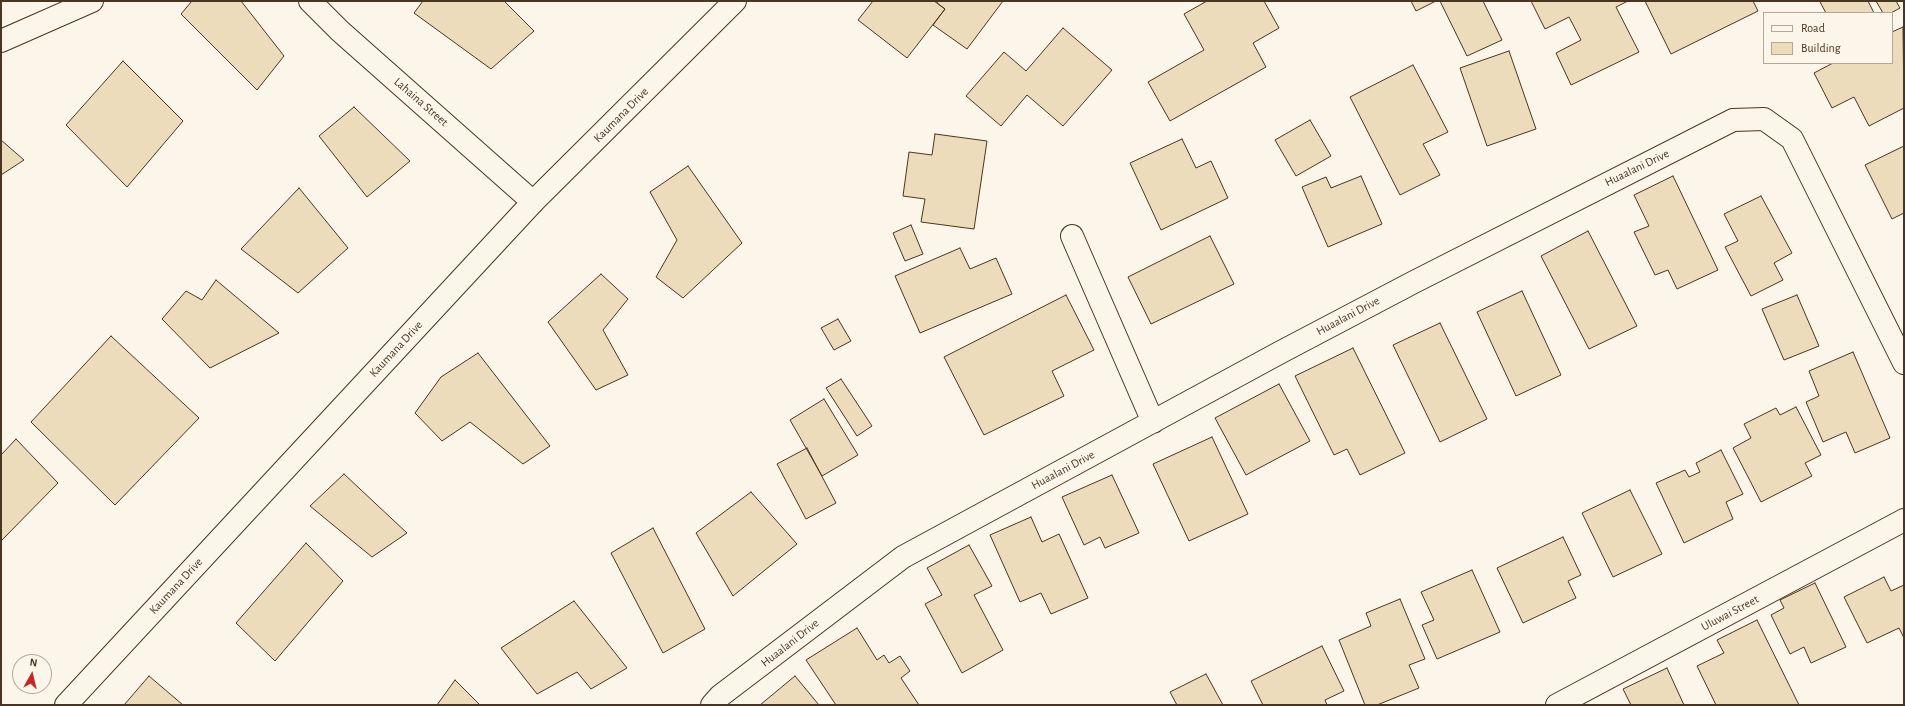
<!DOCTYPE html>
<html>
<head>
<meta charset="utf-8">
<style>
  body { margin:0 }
  #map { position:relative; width:1905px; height:706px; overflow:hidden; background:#fbf6e9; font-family:"Alegreya Sans",sans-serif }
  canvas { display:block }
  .frame { position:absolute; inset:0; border:2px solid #4a3520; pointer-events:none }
  .legend { position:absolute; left:1763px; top:12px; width:130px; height:52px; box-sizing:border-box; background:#fbf6e9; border:1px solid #b4a999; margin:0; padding:5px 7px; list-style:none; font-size:12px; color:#4a3520 }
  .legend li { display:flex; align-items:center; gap:8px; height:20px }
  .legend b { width:20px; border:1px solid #b4a999 }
  .north { position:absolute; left:12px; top:654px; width:40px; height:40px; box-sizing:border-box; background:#fbf6e9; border:1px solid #b4a999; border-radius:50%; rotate:8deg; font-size:11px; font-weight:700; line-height:16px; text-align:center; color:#4a3520 }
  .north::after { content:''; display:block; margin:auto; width:14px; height:18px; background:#c62828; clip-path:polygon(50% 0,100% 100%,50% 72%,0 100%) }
</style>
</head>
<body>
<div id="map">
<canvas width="1905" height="706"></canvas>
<div class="frame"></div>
<ul class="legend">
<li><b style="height:5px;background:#fbf6e9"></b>Road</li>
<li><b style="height:11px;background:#ecdcbc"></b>Building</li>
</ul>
<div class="north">N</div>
</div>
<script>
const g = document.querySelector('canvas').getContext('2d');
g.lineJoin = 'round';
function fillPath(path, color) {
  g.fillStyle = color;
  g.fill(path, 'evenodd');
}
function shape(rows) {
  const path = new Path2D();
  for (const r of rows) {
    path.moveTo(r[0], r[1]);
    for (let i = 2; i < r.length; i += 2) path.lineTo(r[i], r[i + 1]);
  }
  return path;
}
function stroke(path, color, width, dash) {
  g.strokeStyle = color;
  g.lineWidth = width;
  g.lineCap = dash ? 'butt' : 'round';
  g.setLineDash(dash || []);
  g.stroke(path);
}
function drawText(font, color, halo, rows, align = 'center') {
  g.font = font + ' "Alegreya Sans",sans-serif';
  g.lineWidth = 3;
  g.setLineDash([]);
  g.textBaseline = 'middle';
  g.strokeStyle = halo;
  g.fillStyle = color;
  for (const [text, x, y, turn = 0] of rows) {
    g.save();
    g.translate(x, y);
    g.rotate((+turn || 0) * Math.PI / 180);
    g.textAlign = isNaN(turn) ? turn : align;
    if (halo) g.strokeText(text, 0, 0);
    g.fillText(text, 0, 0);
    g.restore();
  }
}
const building = shape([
  [192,1,241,1,284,56,257,90,181,14,192,1],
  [423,1,504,1,534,31,491,69,414,13,423,1],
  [873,1,934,1,945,9,907,58,858,20,873,1],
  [938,1,1003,1,967,49,933,25,945,9,937,3,938,1],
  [1207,1,1264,1,1279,28,1253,43,1266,67,1170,121,1148,82,1204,50,1184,14,1207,1],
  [1411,1,1436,1,1416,11,1411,1],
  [1440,1,1483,1,1502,40,1467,56,1440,1],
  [1531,1,1628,1,1616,7,1639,52,1571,85,1556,53,1581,40,1569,17,1545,29,1531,1],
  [1645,1,1753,1,1758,11,1671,54,1645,1],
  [1822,1,1868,1,1874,13,1826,13,1820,2,1822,1],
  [1876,1,1896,1,1900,8,1891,13,1883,13,1876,1],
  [1903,27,1904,108,1869,126,1854,97,1832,108,1814,73,1833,63,1892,63,1892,32,1903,27],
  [1063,28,1112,70,1063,126,1027,95,1001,126,966,96,1004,52,1026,71,1063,28],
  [1509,51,1536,129,1487,146,1460,68,1509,51],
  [123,61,183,121,127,187,66,125,123,61],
  [1413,65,1448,132,1423,144,1440,175,1400,195,1350,97,1413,65],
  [354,107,410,161,367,197,319,136,354,107],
  [1310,120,1331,156,1296,176,1275,140,1310,120],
  [935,134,987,141,974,229,921,222,925,199,903,196,909,152,932,155,935,134],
  [1182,139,1196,168,1211,161,1228,198,1161,230,1130,163,1182,139],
  [1,140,24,160,1,175,1,140],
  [1904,146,1904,213,1892,219,1865,165,1904,146],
  [688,166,742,243,683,298,656,277,677,240,650,192,688,166],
  [1361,176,1382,224,1328,247,1302,187,1326,177,1331,188,1361,176],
  [1673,176,1718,270,1677,289,1668,270,1655,275,1634,232,1649,226,1634,195,1673,176],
  [299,188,348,248,298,293,241,249,299,188],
  [1761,196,1792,253,1774,263,1783,280,1751,296,1725,247,1738,241,1724,214,1761,196],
  [911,225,923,254,905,261,893,233,911,225],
  [1588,231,1637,326,1589,349,1541,256,1588,231],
  [1210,236,1234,284,1151,324,1128,277,1210,236],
  [960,248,970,269,996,258,1012,294,920,333,895,276,960,248],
  [601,274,628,299,603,330,628,375,596,390,548,322,601,274],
  [216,280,279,333,210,368,162,319,186,291,202,300,216,280],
  [1522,291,1561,375,1516,396,1477,312,1522,291],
  [1066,295,1094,350,1052,371,1064,396,984,435,944,357,1066,295],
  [1797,295,1819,346,1784,360,1762,309,1797,295],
  [838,319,851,341,834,350,821,328,838,319],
  [1440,323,1487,419,1440,442,1393,345,1440,323],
  [111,336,199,418,115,505,31,422,111,336],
  [1353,348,1405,453,1360,475,1347,449,1334,455,1295,376,1353,348],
  [1853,352,1890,438,1855,453,1846,432,1823,442,1806,402,1819,396,1809,371,1853,352],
  [478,353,550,446,523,464,470,422,442,441,415,413,441,377,478,353],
  [841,379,872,426,857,436,826,388,841,379],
  [1279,384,1310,441,1246,475,1215,418,1279,384],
  [824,399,858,455,822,476,790,420,824,399],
  [1796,407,1821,455,1805,463,1812,476,1761,502,1733,448,1751,438,1744,424,1776,408,1780,415,1796,407],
  [1212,437,1248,514,1189,541,1153,464,1212,437],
  [16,439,58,483,1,541,1,455,16,439],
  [807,448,836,503,806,519,777,464,807,448],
  [1721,450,1743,494,1726,502,1733,519,1684,543,1656,483,1685,470,1689,477,1700,472,1696,463,1721,450],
  [344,474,407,533,372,557,310,506,344,474],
  [1112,475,1139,533,1105,548,1100,537,1084,545,1062,497,1112,475],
  [1630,490,1662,554,1613,577,1582,513,1630,490],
  [751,492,797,544,733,596,696,533,751,492],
  [1031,517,1042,542,1059,534,1088,598,1051,614,1041,593,1020,602,990,535,1031,517],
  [653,528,705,629,663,653,611,553,653,528],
  [1563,537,1581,575,1568,581,1576,598,1523,623,1497,568,1563,537],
  [306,543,343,581,275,661,236,623,306,543],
  [969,545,992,586,974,595,1003,650,962,673,925,604,942,595,927,568,969,545],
  [1472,570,1500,632,1437,659,1422,625,1434,620,1421,592,1472,570],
  [1884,577,1891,591,1904,585,1904,638,1899,628,1867,643,1844,597,1884,577],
  [1815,583,1846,647,1811,663,1804,647,1790,654,1771,615,1784,608,1780,600,1815,583],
  [1400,599,1425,659,1409,665,1419,688,1377,705,1365,705,1339,640,1371,626,1366,613,1400,599],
  [574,601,627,668,591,689,577,672,537,694,501,648,574,601],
  [1757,620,1799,705,1716,705,1697,666,1724,653,1717,640,1757,620],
  [857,628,877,660,884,655,889,663,900,656,910,671,901,678,919,705,836,705,806,660,857,628],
  [1322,646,1344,691,1325,700,1327,705,1263,705,1251,681,1322,646],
  [1667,668,1684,705,1631,705,1623,689,1667,668],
  [1206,674,1223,705,1177,705,1170,692,1206,674],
  [149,676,183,705,124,705,149,676],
  [795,676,819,705,760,705,795,676],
  [455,680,480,705,437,705,455,680]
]);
const street = shape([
  [310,1,340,31,533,202],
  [1,41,92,1],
  [1072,236,1153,422],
  [712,705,720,696,903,557,1281,352,1414,282,1733,120,1764,119,1792,139,1904,363],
  [1557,705,1904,520]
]);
const secondary = shape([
  [66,705,533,202,735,1]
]);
const streetNames = [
  ["Lahaina Street",421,102,41],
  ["Kaumana Drive",621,115,-45],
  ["Huaalani Drive",1637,168,-26],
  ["Huaalani Drive",1348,316,-28],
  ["Kaumana Drive",396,349,-47],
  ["Huaalani Drive",1063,470,-28],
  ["Kaumana Drive",176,586,-47],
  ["Uluwai Street",1730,613,-28],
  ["Huaalani Drive",790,643,-38]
];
fillPath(building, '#ecdcbc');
stroke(building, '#4a3520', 1);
stroke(street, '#4a3520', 24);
stroke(secondary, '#4a3520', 24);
stroke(street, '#fbf6e9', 22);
stroke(secondary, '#fbf6e9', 22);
drawText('12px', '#4a3520', '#fbf6e9', streetNames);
</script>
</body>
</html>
